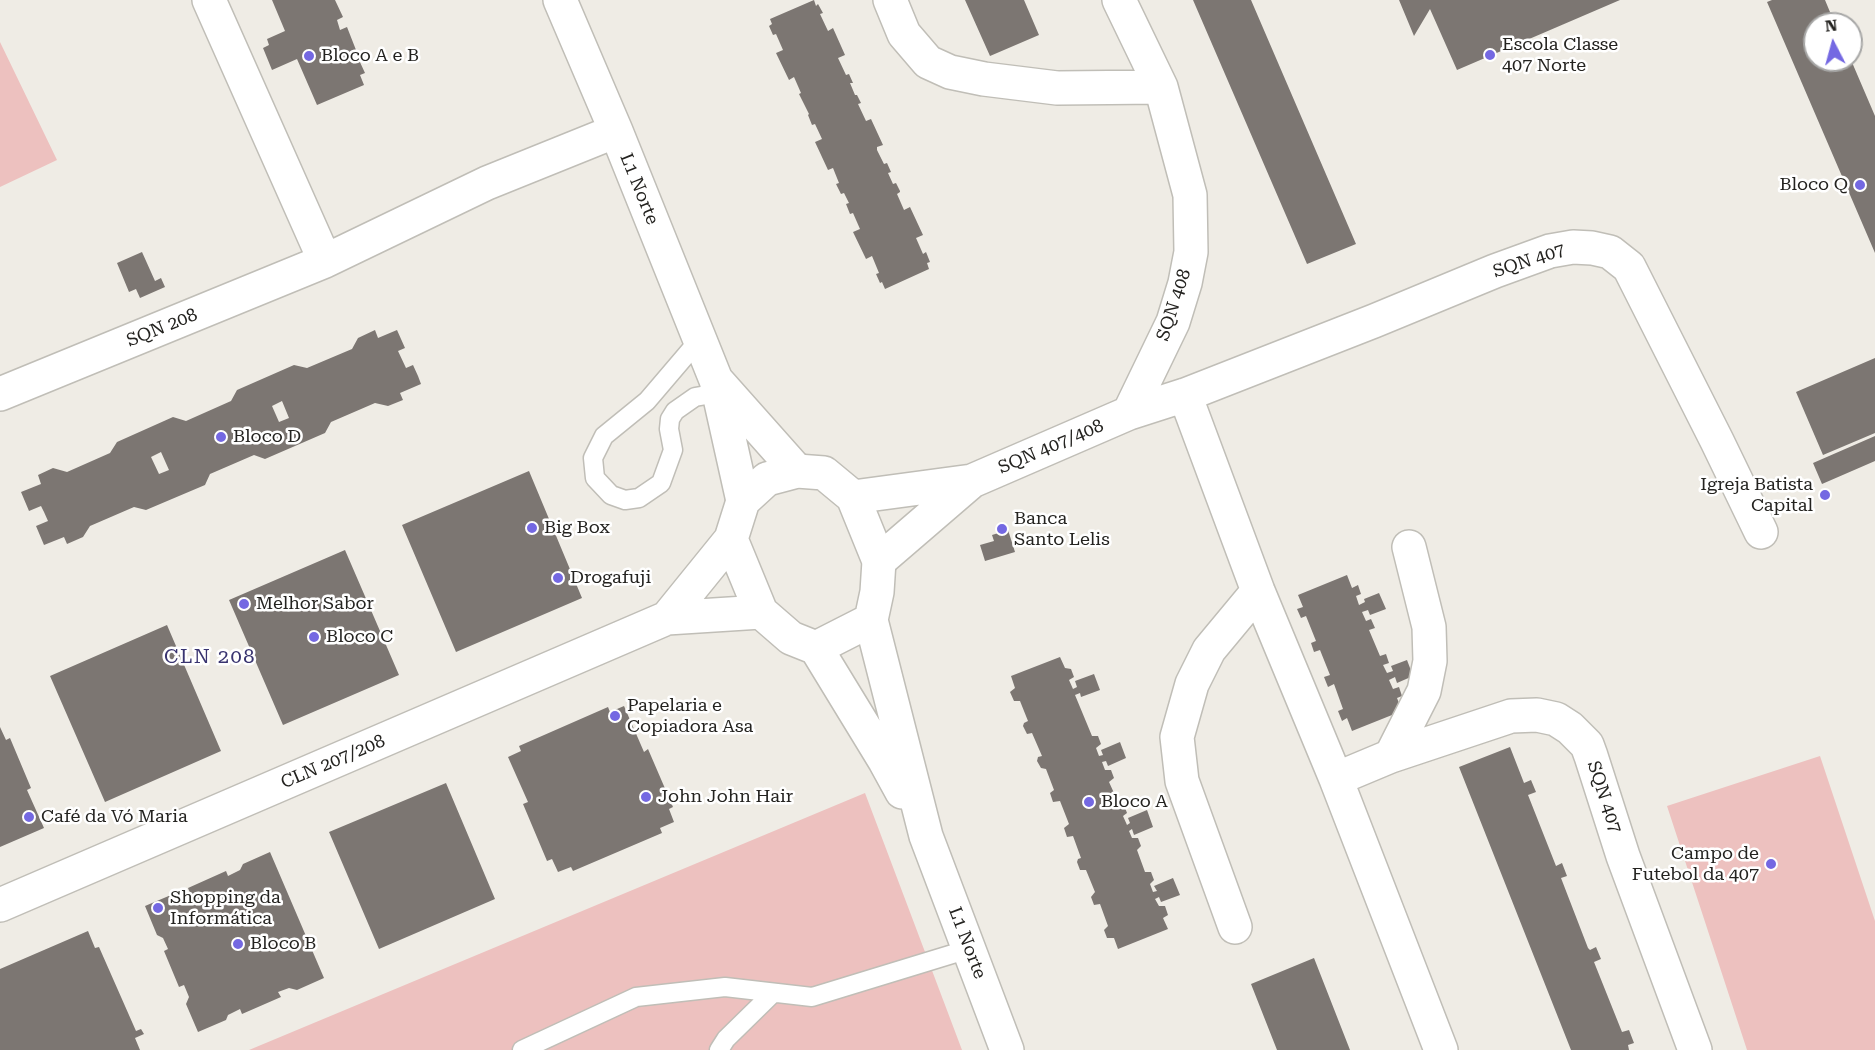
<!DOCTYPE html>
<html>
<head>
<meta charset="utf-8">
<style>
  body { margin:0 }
  #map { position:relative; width:1875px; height:1050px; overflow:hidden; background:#efece5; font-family:"Roboto Serif",serif }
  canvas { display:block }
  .north { position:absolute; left:1803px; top:12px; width:60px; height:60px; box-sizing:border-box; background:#fff; border:2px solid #a7a7a6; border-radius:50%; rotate:354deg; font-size:16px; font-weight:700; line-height:24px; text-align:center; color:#242320 }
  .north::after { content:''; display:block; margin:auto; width:21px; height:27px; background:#7468e2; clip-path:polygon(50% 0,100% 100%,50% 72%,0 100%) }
</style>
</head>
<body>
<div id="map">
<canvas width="1875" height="1050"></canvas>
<div class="north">N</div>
</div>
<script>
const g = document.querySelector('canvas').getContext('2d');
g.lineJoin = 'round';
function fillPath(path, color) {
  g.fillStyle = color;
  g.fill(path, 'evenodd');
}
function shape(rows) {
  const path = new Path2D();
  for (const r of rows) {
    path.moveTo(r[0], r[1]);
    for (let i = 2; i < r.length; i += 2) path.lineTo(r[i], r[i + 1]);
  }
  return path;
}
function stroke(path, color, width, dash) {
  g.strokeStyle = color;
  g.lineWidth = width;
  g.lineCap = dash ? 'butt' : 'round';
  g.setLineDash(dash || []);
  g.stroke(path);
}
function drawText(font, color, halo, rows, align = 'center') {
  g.font = font + ' "Roboto Serif",serif';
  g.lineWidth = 5;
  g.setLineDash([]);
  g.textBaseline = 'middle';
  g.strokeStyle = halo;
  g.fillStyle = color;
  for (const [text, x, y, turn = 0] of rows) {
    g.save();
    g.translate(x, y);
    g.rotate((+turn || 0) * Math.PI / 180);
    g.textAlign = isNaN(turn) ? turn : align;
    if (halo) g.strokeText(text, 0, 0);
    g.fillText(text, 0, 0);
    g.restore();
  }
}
const green = shape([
  [0,42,57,160,0,187],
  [1820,756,1875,921,1875,1050,1747,1050,1667,806],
  [865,793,962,1050,249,1050]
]);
const building = shape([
  [272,0,335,0,343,17,337,20,340,30,347,27,356,50,350,52,355,62,359,60,365,73,360,75,364,85,317,105,297,59,272,70,263,48,269,45,267,39,285,31],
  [814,0,816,6,818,4,823,13,820,14,828,31,833,28,845,55,838,58,846,75,849,74,853,83,850,83,855,95,857,95,861,103,858,104,866,121,871,119,883,145,877,147,877,150,884,164,887,163,891,172,888,173,893,184,896,183,900,191,900,192,897,194,904,210,910,207,923,235,916,238,923,254,926,252,930,262,927,263,929,269,885,289,882,282,880,283,876,274,879,273,872,256,866,259,853,232,860,229,853,213,850,214,846,204,849,203,844,193,841,194,836,184,839,183,833,168,828,170,815,142,822,139,815,124,812,125,808,115,809,114,799,94,801,93,794,77,789,80,776,53,783,50,776,34,773,35,769,26,772,24,770,19],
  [965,0,1024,0,1039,35,990,56],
  [1193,0,1251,0,1356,244,1307,264],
  [1399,0,1620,0,1457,70,1430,9,1414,36],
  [1772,0,1825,0,1835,24,1815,24,1815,60,1851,60,1875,116,1875,253,1767,2],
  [142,252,155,281,161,278,165,287,140,298,136,289,129,292,117,263],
  [375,330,378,338,397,330,405,348,398,351,406,368,413,365,418,376,421,384,400,393,403,400,388,406,375,403,331,422,325,433,265,459,254,455,210,474,205,485,179,496,146,510,134,507,90,526,83,537,67,544,64,537,44,545,36,526,48,521,44,512,41,506,29,511,21,492,41,484,38,475,53,468,67,472,110,453,117,442,173,417,186,421,231,401,237,390,294,365,307,368,352,349,358,338],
  [282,401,289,418,279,422,272,406],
  [161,452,169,470,159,474,151,457],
  [1875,358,1875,433,1823,455,1796,392],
  [1875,436,1875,461,1822,484,1813,463],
  [529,471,582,598,456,652,402,525],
  [1008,530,1015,552,985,561,980,545,994,541,992,535],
  [345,550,399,675,283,725,229,600],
  [1347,575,1352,588,1358,585,1361,594,1356,596,1359,605,1365,602,1364,599,1379,593,1386,609,1370,615,1368,610,1362,612,1366,621,1371,619,1375,628,1369,630,1380,656,1386,654,1389,663,1383,665,1387,673,1393,671,1391,666,1407,660,1413,676,1397,683,1395,677,1389,680,1393,689,1399,687,1402,696,1397,698,1402,711,1352,731,1347,718,1342,721,1338,711,1343,709,1334,684,1328,687,1324,677,1330,675,1320,650,1314,652,1311,643,1316,641,1306,616,1301,618,1297,609,1303,607,1298,595],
  [167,625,221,751,105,802,50,676],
  [1060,657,1065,668,1071,669,1074,677,1069,680,1073,689,1077,687,1075,681,1094,674,1100,690,1081,697,1080,693,1075,695,1092,736,1098,736,1101,744,1096,748,1099,756,1103,755,1101,750,1120,742,1126,758,1108,766,1106,761,1102,762,1105,770,1111,770,1114,778,1109,782,1119,804,1124,805,1127,813,1123,816,1127,825,1130,823,1128,818,1147,810,1153,827,1134,835,1132,829,1129,831,1132,838,1138,838,1141,846,1137,850,1145,872,1151,872,1154,880,1150,884,1153,892,1157,891,1154,886,1173,878,1180,895,1161,902,1159,897,1155,899,1159,906,1165,906,1168,915,1163,918,1168,929,1118,949,1114,938,1107,938,1104,930,1108,926,1100,904,1094,905,1091,897,1095,892,1086,870,1080,870,1077,862,1078,859,1081,858,1073,836,1067,837,1064,828,1069,824,1060,801,1053,802,1050,793,1054,790,1046,769,1041,768,1037,761,1038,757,1042,756,1032,733,1027,734,1023,726,1024,723,1028,721,1020,701,1014,701,1010,692,1015,688,1011,676],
  [624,706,644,752,648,749,673,807,669,809,674,822,660,828,662,833,573,871,571,867,558,872,552,859,547,861,523,804,528,802,508,757,521,751,519,746,608,707,610,712],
  [0,727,6,740,10,738,31,788,27,790,44,828,0,847],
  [1510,747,1524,783,1531,780,1536,792,1528,795,1556,866,1562,863,1567,876,1561,878,1588,948,1590,950,1596,947,1601,959,1594,962,1622,1032,1629,1030,1634,1043,1628,1045,1629,1050,1571,1050,1459,767],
  [446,783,495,899,379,949,329,832],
  [270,852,324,978,297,990,289,988,278,992,281,997,242,1014,240,1009,228,1015,226,1020,198,1032,186,1004,189,997,184,985,179,987,164,951,168,949,163,938,157,935,145,906,171,895,177,896,190,893,188,888,226,871,228,876,240,870,243,864],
  [88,931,95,948,99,947,136,1031,141,1029,144,1034,135,1038,140,1050,0,1050,0,969],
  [1314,958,1350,1050,1277,1050,1251,984]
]);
const lane = shape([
  [699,340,647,401,604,436,593,458,595,478,611,495,625,500,639,498,661,483,673,450,669,429,670,419,675,411,695,397,718,393],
  [522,1050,636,997,725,987,812,997,969,949],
  [719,1050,726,1039,773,993]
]);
const street = shape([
  [209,0,325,261],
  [560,0,616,131,716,380,743,501],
  [890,0,904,34,928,62,950,72,984,79,1057,88,1161,87],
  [1119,0,1161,87,1190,195,1191,252,1185,283,1173,322,1129,413],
  [717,381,797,471],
  [0,394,325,261,487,183,616,131],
  [1185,395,1258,591,1336,779,1441,1050],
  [853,497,972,481,1129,413,1185,395,1374,321,1495,271,1550,251,1573,247,1592,248,1610,252,1629,267,1717,441,1761,532],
  [879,561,972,481],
  [1391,756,1424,691,1430,661,1429,627,1409,547],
  [1336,779,1391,756,1511,716,1537,715,1556,719,1570,728,1587,745,1591,756,1623,856,1695,1050],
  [1235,927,1182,781,1177,737,1192,684,1209,650,1258,591]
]);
const secondary = shape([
  [797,471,824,473,853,497,879,561,877,592,871,620,816,648,791,638,761,612,731,539,743,501,767,479,797,471],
  [667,618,731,539],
  [871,620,926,836,1007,1050],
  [816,648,885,761,902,792],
  [0,905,667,618,761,612]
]);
const markers = [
  [1490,55,6,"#7468e2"],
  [309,56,6,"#7468e2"],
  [1860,185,6,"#7468e2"],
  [221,437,6,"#7468e2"],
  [1825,495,6,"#7468e2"],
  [532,528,6,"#7468e2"],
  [1002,529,6,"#7468e2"],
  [558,578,6,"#7468e2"],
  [244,604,6,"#7468e2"],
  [314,637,6,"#7468e2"],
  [615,716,6,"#7468e2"],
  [646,797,6,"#7468e2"],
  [1089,802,6,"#7468e2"],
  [29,817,6,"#7468e2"],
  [1771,864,6,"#7468e2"],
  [158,908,6,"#7468e2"],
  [238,944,6,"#7468e2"]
];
const poiNames = [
  ["Escola Classe",1502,45],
  ["407 Norte",1502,66],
  ["Bloco A e B",321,56],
  ["Bloco Q",1848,185,"right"],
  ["Bloco D",233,437],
  ["Igreja Batista",1813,485,"right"],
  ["Capital",1813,506,"right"],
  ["Banca",1014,519],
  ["Santo Lelis",1014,540],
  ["Big Box",544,528],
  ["Drogafuji",570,578],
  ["Melhor Sabor",256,604],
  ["Bloco C",326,637],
  ["Papelaria e",627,706],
  ["Copiadora Asa",627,727],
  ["John John Hair",658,797],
  ["Bloco A",1101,802],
  ["Café da Vó Maria",41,817],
  ["Campo de",1759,854,"right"],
  ["Futebol da 407",1759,875,"right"],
  ["Shopping da",170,898],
  ["Informática",170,919],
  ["Bloco B",250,944]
];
const streetNames = [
  ["L1 Norte",639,189,68],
  ["SQN 407",1529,261,-18],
  ["SQN 408",1174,305,-72],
  ["SQN 208",162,328,-22],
  ["SQN 407/408",1051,447,-23],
  ["CLN 207/208",333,762,-23],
  ["SQN 407",1604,797,72],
  ["L1 Norte",967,943,69]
];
const neighbourhoodNames = [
  ["CLN 208",210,657]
];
fillPath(green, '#edc1bf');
fillPath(building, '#7c7672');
stroke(lane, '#c0beb7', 21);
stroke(street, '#c0beb7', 36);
stroke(secondary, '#c0beb7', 36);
stroke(lane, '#fff', 18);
stroke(street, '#fff', 33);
stroke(secondary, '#fff', 33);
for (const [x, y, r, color] of markers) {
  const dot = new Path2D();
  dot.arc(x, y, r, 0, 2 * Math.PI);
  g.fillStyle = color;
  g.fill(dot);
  stroke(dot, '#fff', 2);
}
drawText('18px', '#242320', '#fff', poiNames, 'left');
drawText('18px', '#242320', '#fff', streetNames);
g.letterSpacing = '1.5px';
drawText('20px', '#393470', '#fff', neighbourhoodNames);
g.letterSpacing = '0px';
</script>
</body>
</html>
